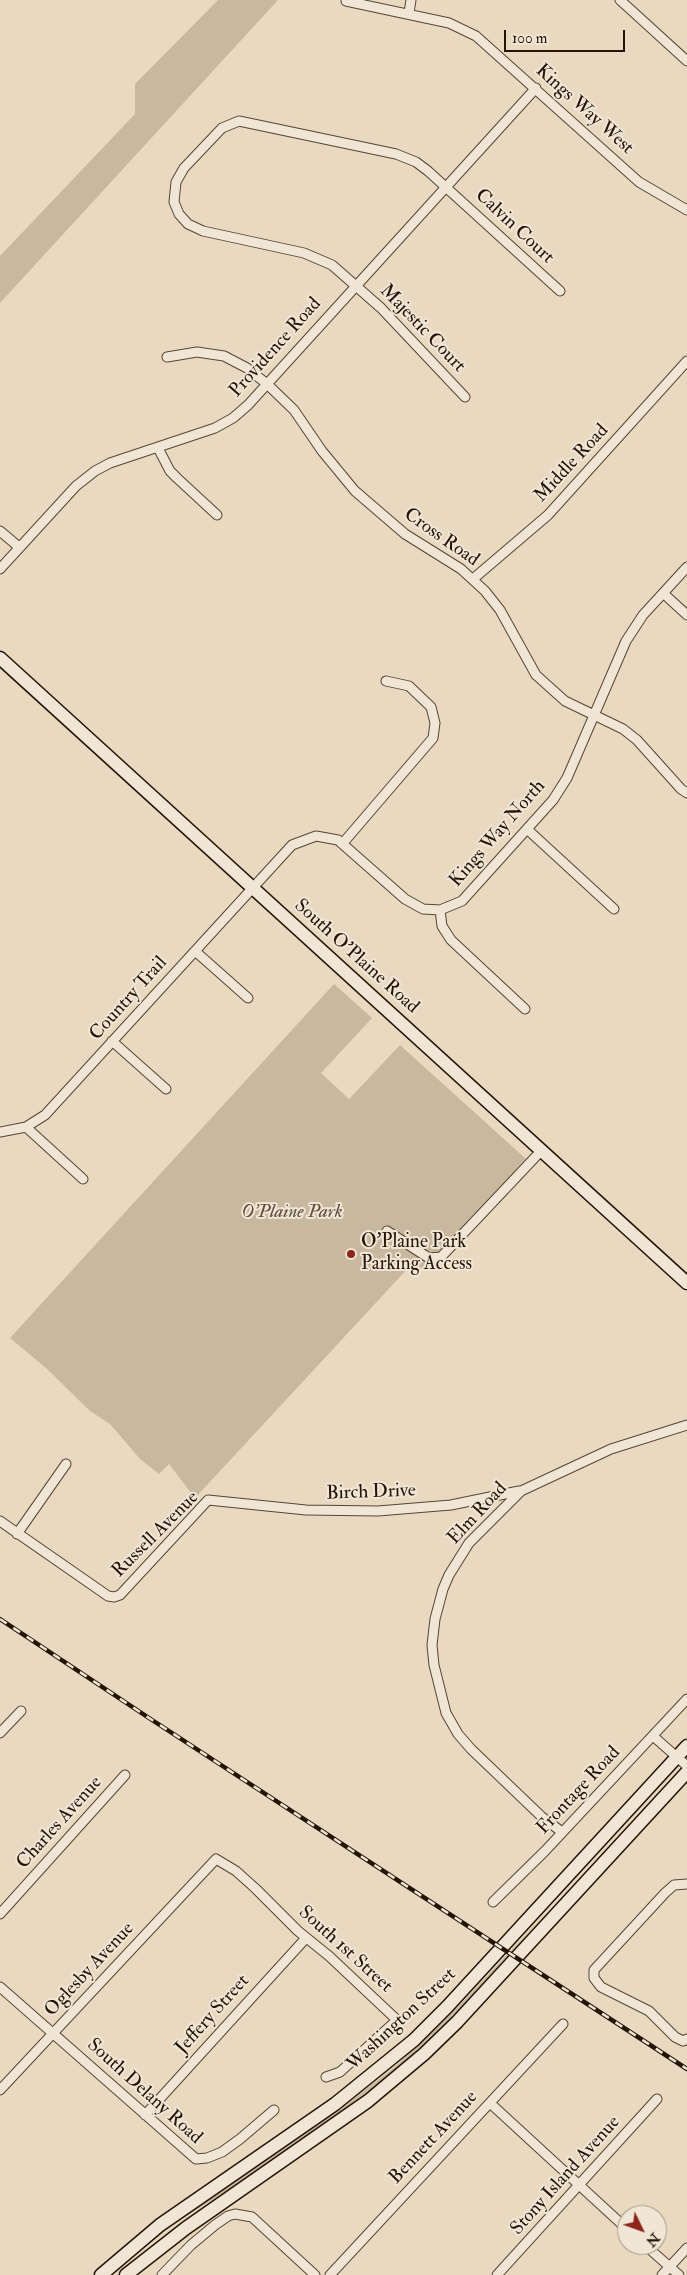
<!DOCTYPE html>
<html>
<head>
<meta charset="utf-8">
<style>
  body { margin:0 }
  #map { position:relative; width:687px; height:2275px; overflow:hidden; background:#e9d9c0; font-family:"IM FELL Double Pica",serif }
  canvas { display:block }
  .north { position:absolute; left:617px; top:2205px; width:50px; height:50px; box-sizing:border-box; background:#f1e6d6; border:1px solid #9f9282; border-radius:50%; rotate:132deg; font-size:14px; font-weight:700; line-height:20px; text-align:center; color:#241403 }
  .north::after { content:''; display:block; margin:auto; width:18px; height:22px; background:#8f2418; clip-path:polygon(50% 0,100% 100%,50% 72%,0 100%) }
  .scale { position:absolute; left:504px; top:30px; width:121px; height:22px; box-sizing:border-box; border:2px solid #241403; border-top:0; padding-left:6px; font-size:15px; line-height:18px; white-space:nowrap; color:#241403; -webkit-text-stroke:4px #f1e6d6; paint-order:stroke }
</style>
</head>
<body>
<div id="map">
<canvas width="687" height="2275"></canvas>
<div class="north">N</div>
<div class="scale">100 m</div>
</div>
<script>
const g = document.querySelector('canvas').getContext('2d');
g.lineJoin = 'round';
function fillPath(path, color) {
  g.fillStyle = color;
  g.fill(path, 'evenodd');
}
function shape(rows) {
  const path = new Path2D();
  for (const r of rows) {
    path.moveTo(r[0], r[1]);
    for (let i = 2; i < r.length; i += 2) path.lineTo(r[i], r[i + 1]);
  }
  return path;
}
function stroke(path, color, width, dash) {
  g.strokeStyle = color;
  g.lineWidth = width;
  g.lineCap = dash ? 'butt' : 'round';
  g.setLineDash(dash || []);
  g.stroke(path);
}
function drawText(font, color, halo, rows, align = 'center') {
  g.font = font + ' "IM FELL Double Pica",serif';
  g.lineWidth = 4;
  g.setLineDash([]);
  g.textBaseline = 'middle';
  g.strokeStyle = halo;
  g.fillStyle = color;
  for (const [text, x, y, turn = 0] of rows) {
    g.save();
    g.translate(x, y);
    g.rotate((+turn || 0) * Math.PI / 180);
    g.textAlign = isNaN(turn) ? turn : align;
    if (halo) g.strokeText(text, 0, 0);
    g.fillText(text, 0, 0);
    g.restore();
  }
}
const green = shape([
  [218,0,278,0,0,303,0,256,135,114,135,84],
  [334,984,372,1018,321,1073,349,1099,400,1045,526,1159,424,1270,410,1266,195,1498,169,1464,159,1474,140,1459,110,1424,90,1411,46,1368,10,1338],
  [545,1914,465,2003,401,2065,329,2121,232,2188,181,2219,342,2108,397,2065,457,2008]
]);
const street = shape([
  [620,0,687,61],
  [346,1,449,23,476,36,639,182,687,210],
  [409,13,411,0],
  [167,357,197,352,224,356,247,368,267,384,294,410,322,451,355,491,405,534,461,569,485,591,500,610,536,675,565,701,623,729,637,740,681,789,687,793],
  [465,397,381,308,332,265,304,253,203,231,188,224,179,214,174,202,176,182,184,168,222,128,239,121,396,154,416,162,428,171,560,291],
  [158,448,170,471,177,478,217,515],
  [0,531,19,547],
  [0,569,76,486,95,471,110,463,215,428,233,418,248,405,536,88],
  [473,579,548,515,687,361],
  [663,593,687,615],
  [528,830,614,909],
  [343,843,433,738,435,723,431,707,409,686,386,681],
  [440,910,442,926,451,940,525,1009],
  [195,951,248,998],
  [112,1041,166,1089],
  [26,1127,83,1179],
  [0,1132,26,1127,45,1115,292,845,316,836,338,840,405,899,423,909,440,910,462,901,553,800,567,778,626,641,643,615,687,567],
  [387,1231,429,1258,441,1257,541,1151],
  [0,1521,108,1596,114,1597,120,1595,208,1500,306,1510,378,1511,451,1505,519,1491],
  [17,1534,66,1464],
  [0,1733,21,1711],
  [653,1736,687,1766],
  [562,1832,542,1817,471,1749,458,1734,446,1713,434,1665,432,1645,435,1619,443,1589,449,1575,469,1543,521,1491,611,1449,687,1425],
  [687,1884,674,1885,665,1893,594,1970,594,1978,601,1987,649,2011,675,2037,683,2041,687,2039],
  [493,1902,545,1851,687,1699],
  [0,1914,125,1775],
  [0,1987,196,2159,207,2158,222,2152,240,2139,274,2110],
  [0,2090,216,1859,236,1871,256,1889,298,1931,329,1956,397,2020,340,2072,326,2077],
  [490,2103,627,2229],
  [145,2115,306,1938],
  [645,2245,679,2275],
  [162,2275,191,2245,215,2225,228,2216,235,2214,252,2217,315,2275],
  [330,2275,563,2024],
  [497,2275,657,2099],
  [662,2275,687,2248]
]);
const secondary = shape([
  [0,658,687,1283],
  [101,2275,160,2225,335,2104,414,2040,447,2007,687,1746],
  [126,2275,186,2228,368,2101,424,2054,457,2022,687,1772]
]);
const rail = shape([
  [0,1619,149,1718,687,2069]
]);
const markers = [
  [351,1254,5,"#8f2418"]
];
const streetNames = [
  ["Kings Way West",584,110,42],
  ["Calvin Court",514,227,43],
  ["Majestic Court",422,329,46],
  ["Providence Road",276,348,-48],
  ["Middle Road",572,464,-47],
  ["Cross Road",441,538,35],
  ["Kings Way North",498,834,-49],
  ["South O'Plaine Road",356,957,42],
  ["Country Trail",129,999,-48],
  ["Birch Drive",371,1493,-2],
  ["Elm Road",478,1514,-47],
  ["Russell Avenue",156,1535,-45],
  ["Frontage Road",579,1791,-47],
  ["Charles Avenue",60,1823,-48],
  ["South 1st Street",345,1950,42],
  ["Oglesby Avenue",90,1970,-47],
  ["Jeffery Street",213,2015,-48],
  ["Washington Street",402,2020,-43],
  ["South Delany Road",144,2092,42],
  ["Bennett Avenue",434,2138,-47],
  ["Stony Island Avenue",566,2176,-48]
];
const parkNames = [
  ["O'Plaine Park",292,1213]
];
const poiNames = [
  ["O'Plaine Park",361,1243],
  ["Parking Access",361,1265]
];
fillPath(green, '#c8b8a0');
stroke(street, '#554532', 11);
stroke(secondary, '#241403', 15);
stroke(street, '#f1e6d6', 9);
stroke(secondary, '#f1e6d6', 12);
stroke(rail, '#241403', 4.5);
stroke(rail, '#f1e6d6', 2.5, [8]);
for (const [x, y, r, color] of markers) {
  const dot = new Path2D();
  dot.arc(x, y, r, 0, 2 * Math.PI);
  g.fillStyle = color;
  g.fill(dot);
  stroke(dot, '#f1e6d6', 2);
}
drawText('19px', '#241403', '#f1e6d6', streetNames);
drawText('italic 19px', '#5d4d3a', '#f1e6d6', parkNames);
drawText('19px', '#241403', '#f1e6d6', poiNames, 'left');
</script>
</body>
</html>
